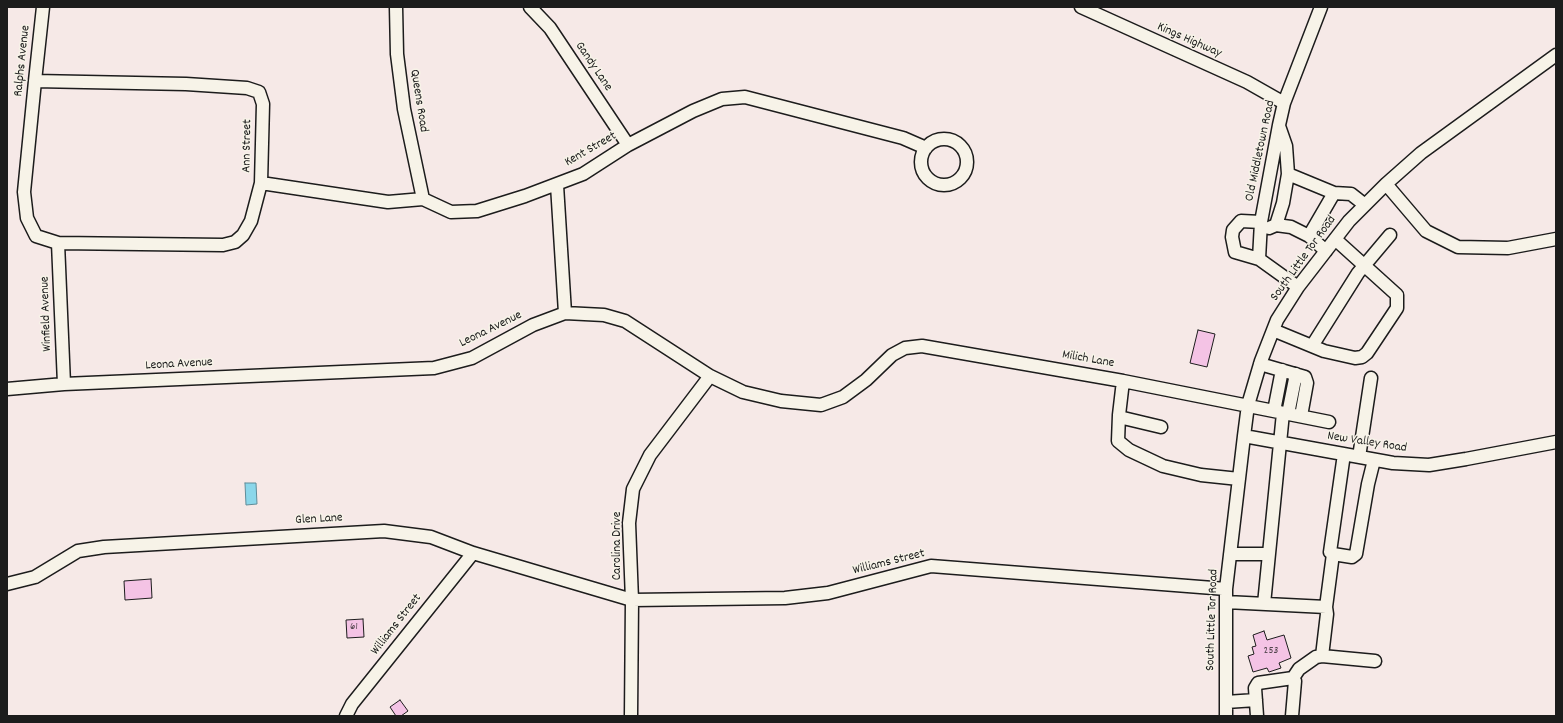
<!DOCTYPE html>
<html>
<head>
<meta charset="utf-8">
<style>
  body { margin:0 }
  #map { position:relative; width:1563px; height:723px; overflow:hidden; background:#f6e9e7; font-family:Dekko,sans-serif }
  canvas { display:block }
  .frame { position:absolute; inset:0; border:8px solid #1c1c1c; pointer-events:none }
</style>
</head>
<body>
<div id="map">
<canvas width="1563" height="723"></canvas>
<div class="frame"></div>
</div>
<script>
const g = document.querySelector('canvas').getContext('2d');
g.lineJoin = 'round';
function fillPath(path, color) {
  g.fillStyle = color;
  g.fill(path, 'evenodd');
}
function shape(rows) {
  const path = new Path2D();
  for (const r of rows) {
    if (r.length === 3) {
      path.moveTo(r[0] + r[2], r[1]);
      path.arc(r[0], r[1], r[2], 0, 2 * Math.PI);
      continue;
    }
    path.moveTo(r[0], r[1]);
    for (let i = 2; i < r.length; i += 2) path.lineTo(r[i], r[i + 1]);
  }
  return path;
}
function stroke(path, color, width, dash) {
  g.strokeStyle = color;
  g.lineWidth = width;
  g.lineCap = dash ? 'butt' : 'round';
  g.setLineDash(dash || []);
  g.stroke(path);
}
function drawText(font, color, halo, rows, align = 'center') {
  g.font = font + ' Dekko,sans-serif';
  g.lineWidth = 3;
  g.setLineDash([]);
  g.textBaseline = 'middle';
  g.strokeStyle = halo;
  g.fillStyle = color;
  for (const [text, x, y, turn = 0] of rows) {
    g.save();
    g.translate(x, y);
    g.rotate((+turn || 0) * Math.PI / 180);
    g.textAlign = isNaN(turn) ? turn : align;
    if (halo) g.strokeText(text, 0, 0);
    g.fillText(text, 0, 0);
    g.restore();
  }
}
const water = shape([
  [245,483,256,483,257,504,246,505,245,483]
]);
const building = shape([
  [1198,330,1215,334,1207,367,1190,363,1198,330],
  [151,579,152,598,125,600,124,581,151,579],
  [363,619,364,637,347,638,346,620,363,619],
  [1264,631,1267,640,1284,635,1291,658,1279,663,1281,668,1269,672,1267,668,1253,672,1248,656,1254,654,1252,647,1256,646,1253,635,1264,631],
  [400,700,408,711,401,716,396,716,390,707,400,700]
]);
const minor = shape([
  [396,7,397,54,404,109,423,199],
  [530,7,550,28,628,145],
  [1081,7,1247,82,1284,103],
  [35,81,186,84,247,88,259,92,263,104,261,183,251,221,243,235,235,242,223,245,58,243,36,236,27,218,24,192,35,81,43,7],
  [944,162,23],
  [1288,174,1334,193],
  [261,183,388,202,423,199,451,212,477,211,525,196,583,174,628,145,693,111,722,99,745,97,903,138,926,148],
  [1386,184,1426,231,1458,247,1508,248,1556,239],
  [557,185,565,313],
  [1261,222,1241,221,1233,230,1232,237,1235,252,1259,259,1298,287],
  [1276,225,1283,203,1288,174,1286,146,1279,126],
  [1269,228,1276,225,1291,227,1309,236,1326,251],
  [1309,236,1334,193,1351,194,1365,205],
  [58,243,64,384],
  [1259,259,1261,222,1279,125,1284,103,1321,7],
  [1273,330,1324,351,1355,358,1362,357,1367,353,1397,308,1397,295,1335,239],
  [1312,346,1358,273,1390,235],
  [1260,364,1305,377,1307,383,1301,416],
  [1123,381,1119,415,1118,441,1129,450,1163,466,1201,475,1239,479],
  [7,389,64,384,434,368,472,358,533,325,565,313,604,315,625,321,710,376,743,392,781,401,821,405,843,397,866,380,892,355,905,348,922,346,1123,381,1329,422],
  [1274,411,1282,370],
  [1288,414,1296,374],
  [1119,417,1161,427],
  [1244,436,1393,463,1429,465,1466,459,1556,442],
  [1359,457,1371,378],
  [1230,554,1268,554],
  [1333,554,1352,557,1356,554,1368,484,1374,460],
  [7,584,35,577,78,551,104,547,384,531,431,537,473,553,632,600,785,598,828,593,931,566,1226,589],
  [1226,602,1326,607,1327,614,1322,656],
  [1264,604,1283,413],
  [1326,607,1333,554,1330,552,1344,454],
  [1226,702,1256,700],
  [346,716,352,704,473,553],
  [631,716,632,600,629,523,633,489,650,455,710,376],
  [1226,716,1226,589,1244,436,1248,405,1261,361,1277,320,1298,287,1349,221,1386,184,1421,153,1556,55],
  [1257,716,1255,688,1258,683,1293,678,1299,669,1316,657,1322,656,1375,661],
  [1292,716,1295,681,1293,678]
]);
const numberNames = [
  ["61",354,627],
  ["253",1271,651]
];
const streetNames = [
  ["Kings Highway",1189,41,24],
  ["Ralphs Avenue",23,61,-84],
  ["Gandy Lane",593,67,56],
  ["Queens Road",418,101,81],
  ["Ann Street",248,146,-89],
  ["Kent Street",591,150,-30],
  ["Old Middletown Road",1261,151,-78],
  ["South Little Tor Road",1304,259,-54],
  ["Winfield Avenue",47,314,-92],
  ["Leona Avenue",491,330,-26],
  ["Milich Lane",1088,360,10],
  ["Leona Avenue",179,365,-3],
  ["New Valley Road",1367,443,9],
  ["Glen Lane",319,520,-3],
  ["Carolina Drive",618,546,-90],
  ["Williams Street",889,563,-14],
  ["South Little Tor Road",1213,620,-88],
  ["Williams Street",397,625,-52]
];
fillPath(water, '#8bd7ea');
stroke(water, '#5f8c98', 1);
fillPath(building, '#f4c3e5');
stroke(building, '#1c1c1c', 1);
stroke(minor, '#1c1c1c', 15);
stroke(minor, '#f7f3e8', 12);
drawText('11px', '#52464e', null, numberNames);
drawText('13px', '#1c1c1c', '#f7f3e8', streetNames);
</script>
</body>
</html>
